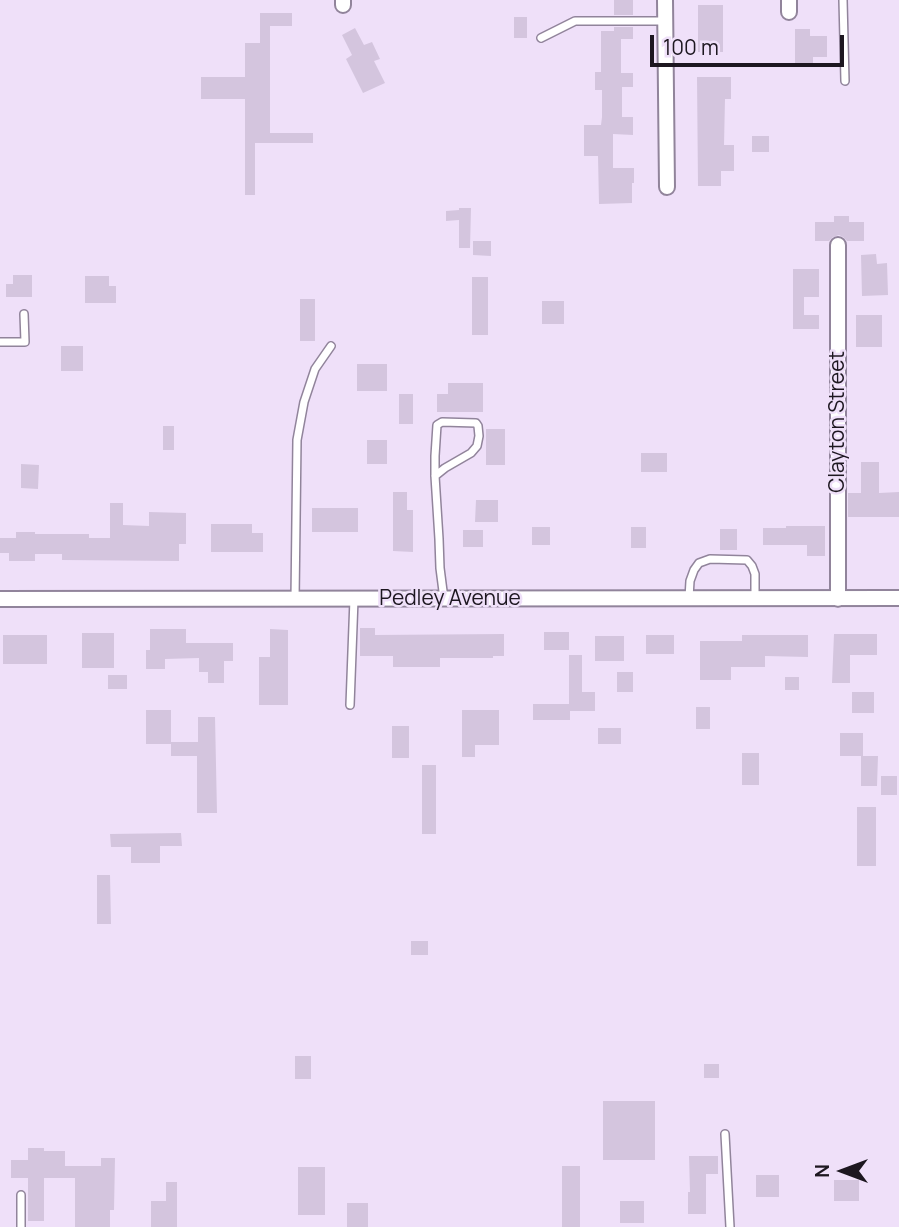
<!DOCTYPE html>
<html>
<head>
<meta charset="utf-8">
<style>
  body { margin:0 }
  #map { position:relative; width:899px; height:1227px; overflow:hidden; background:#efe0f9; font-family:Manrope,sans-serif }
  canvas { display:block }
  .north { position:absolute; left:808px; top:1136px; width:70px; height:70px; -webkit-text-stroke:5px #efe0f9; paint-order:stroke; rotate:270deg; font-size:19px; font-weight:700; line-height:28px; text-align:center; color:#1d1720 }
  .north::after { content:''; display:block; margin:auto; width:24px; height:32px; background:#1d1720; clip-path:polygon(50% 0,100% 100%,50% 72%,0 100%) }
  .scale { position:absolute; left:650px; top:35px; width:194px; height:32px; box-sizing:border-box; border:4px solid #1d1720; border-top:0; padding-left:9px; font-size:21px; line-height:24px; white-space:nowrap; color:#1d1720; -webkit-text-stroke:5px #efe0f9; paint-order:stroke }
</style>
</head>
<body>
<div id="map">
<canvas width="899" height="1227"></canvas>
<div class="north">N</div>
<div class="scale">100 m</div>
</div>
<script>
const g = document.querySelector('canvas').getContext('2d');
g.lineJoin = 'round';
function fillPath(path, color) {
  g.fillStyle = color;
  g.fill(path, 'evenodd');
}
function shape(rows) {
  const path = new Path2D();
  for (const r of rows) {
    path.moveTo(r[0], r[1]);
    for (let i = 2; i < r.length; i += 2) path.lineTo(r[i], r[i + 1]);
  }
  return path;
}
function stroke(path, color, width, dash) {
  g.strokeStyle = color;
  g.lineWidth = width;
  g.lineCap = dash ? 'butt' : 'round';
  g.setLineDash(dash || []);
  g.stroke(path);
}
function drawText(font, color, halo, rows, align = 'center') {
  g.font = font + ' Manrope,sans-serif';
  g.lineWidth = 5;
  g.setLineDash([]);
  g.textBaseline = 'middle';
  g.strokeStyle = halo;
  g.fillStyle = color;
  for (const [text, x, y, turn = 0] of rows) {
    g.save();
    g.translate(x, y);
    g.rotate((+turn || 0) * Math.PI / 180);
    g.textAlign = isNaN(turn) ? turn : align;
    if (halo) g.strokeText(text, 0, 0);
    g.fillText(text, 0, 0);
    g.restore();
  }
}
const building = shape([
  [614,0,633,0,633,15,614,15],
  [698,5,723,5,723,52,698,52],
  [260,13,292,13,292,26,270,26,270,133,313,133,313,143,255,143,255,195,245,195,245,99,201,99,201,77,245,77,245,43,260,43],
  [514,17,527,17,527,38,514,38],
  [614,27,633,27,633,39,621,39,621,73,633,73,633,87,622,87,622,117,633,117,633,135,613,134,613,168,634,168,634,183,632,183,632,203,599,204,598,156,584,156,584,125,601,125,602,117,602,90,595,90,595,72,601,72,601,31,614,31],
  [355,28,364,45,372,42,380,59,374,61,385,83,363,93,346,59,352,55,342,35],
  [795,29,810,29,810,36,827,36,827,57,813,57,813,64,795,64],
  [697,77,731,77,731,99,725,99,724,145,734,145,734,171,721,171,721,186,698,186],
  [752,136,769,136,769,152,752,152],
  [459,208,471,208,470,248,459,248,459,220,446,221,446,211,459,210],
  [834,216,849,216,849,222,864,222,864,241,847,241,843,237,839,235,833,237,829,241,815,241,815,222,834,222],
  [473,241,491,241,491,256,473,255],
  [876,254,877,264,887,263,888,295,862,296,861,255],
  [793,269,819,269,819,297,804,297,804,315,819,315,819,329,793,329],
  [13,275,32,275,32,297,6,297,6,284,13,284],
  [85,276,109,276,109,286,116,286,116,303,85,303],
  [472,277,488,277,488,335,472,335],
  [300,299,315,299,315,341,300,341],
  [542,301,564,301,564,324,542,324],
  [856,315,882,315,882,347,856,347],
  [61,346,83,346,83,371,61,371],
  [357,364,387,364,387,391,357,391],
  [448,383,483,383,483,412,437,412,437,394,448,394],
  [399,394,413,394,413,424,399,424],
  [163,426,174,426,174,450,163,450],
  [486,429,505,429,505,465,486,465],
  [367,440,387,440,387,464,367,464],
  [641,453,667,453,667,472,641,472],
  [861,462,879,462,879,493,899,492,899,517,848,517,848,493,861,493],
  [21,464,39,465,38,489,21,488],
  [393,492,407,492,407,510,413,510,413,552,393,551],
  [476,500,498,500,498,522,475,522],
  [110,503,123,503,123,525,149,526,149,512,186,513,186,544,179,544,179,561,62,560,62,554,35,554,35,561,9,561,9,553,0,553,0,538,16,538,16,532,35,532,35,534,89,534,89,538,110,538],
  [312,508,358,508,358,532,312,532],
  [211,524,252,524,252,533,263,533,263,552,211,552],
  [786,526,825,526,825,556,807,556,807,545,763,545,763,528,786,528],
  [532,527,550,527,550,545,532,545],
  [631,527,646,527,646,548,631,548],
  [720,529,737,529,737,550,720,550],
  [463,530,483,530,483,547,463,547],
  [360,628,375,628,375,635,504,634,504,656,493,656,493,658,440,658,440,667,393,667,393,656,360,656],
  [150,629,186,629,186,643,233,643,233,661,224,661,224,683,208,683,208,672,199,672,199,658,165,659,165,669,146,669,146,650,150,650],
  [270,629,288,630,288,705,259,705,259,657,270,657],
  [544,632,569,632,569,650,544,650],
  [82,633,114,633,114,668,82,668],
  [834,634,877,634,877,655,850,655,850,683,832,683],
  [3,635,47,635,47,664,3,664],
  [646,635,674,635,674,654,646,654],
  [742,635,808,635,808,657,765,656,765,667,731,667,731,680,700,680,700,641,742,641],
  [595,636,624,636,624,661,595,661],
  [569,655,582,655,582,692,595,692,595,711,570,711,570,720,533,720,533,704,569,704],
  [617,672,633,672,633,692,617,692],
  [108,675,127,675,127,689,108,689],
  [785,677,799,677,799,690,785,690],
  [852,692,874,692,874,713,852,713],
  [696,707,710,707,710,729,696,729],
  [146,710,171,710,171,742,198,742,198,717,215,717,217,813,197,813,197,756,171,756,171,744,146,744],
  [462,710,499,710,499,745,475,745,475,757,462,757],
  [392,726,409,726,409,758,392,758],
  [598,728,621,728,621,744,598,744],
  [840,733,863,733,863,756,878,756,877,786,861,786,861,756,840,756],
  [742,753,759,753,759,785,742,785],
  [422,765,436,765,436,834,422,834],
  [881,776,897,776,897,795,881,795],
  [857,807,876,807,876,866,857,866],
  [181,833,182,846,160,846,160,863,131,863,131,847,111,847,110,834],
  [97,875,110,875,111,924,97,924],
  [411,941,428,941,428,955,411,955],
  [295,1056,311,1056,311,1079,295,1079],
  [704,1064,719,1064,719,1078,704,1078],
  [603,1101,655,1101,655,1160,603,1160],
  [28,1148,44,1148,44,1151,65,1151,65,1166,101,1166,101,1158,115,1158,114,1210,110,1210,110,1227,75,1227,75,1178,44,1178,44,1221,28,1221,28,1178,11,1178,11,1160,28,1160],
  [689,1156,718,1156,718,1174,706,1174,706,1214,688,1214,688,1192,690,1192],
  [562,1166,580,1166,580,1227,562,1227],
  [298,1167,325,1167,325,1215,298,1215],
  [756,1175,779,1175,779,1197,756,1197],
  [834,1180,859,1180,859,1201,834,1201],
  [166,1182,177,1182,177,1227,151,1227,151,1201,166,1201],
  [620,1201,644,1201,644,1223,620,1223],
  [347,1203,368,1203,368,1227,347,1227]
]);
const service = shape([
  [843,0,845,81],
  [541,38,575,21,665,21],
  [0,342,25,342,24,314],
  [435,476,445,468,471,453,477,446,479,436,478,426,476,423,442,422,437,425,435,456,435,476,439,539,440,568,444,599],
  [689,598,690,581,694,570,699,563,710,559,747,560,752,566,755,574,755,599],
  [295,599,297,440,304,402,315,369,331,346],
  [350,705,354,599],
  [725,1134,730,1227],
  [21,1227,21,1195]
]);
const minor = shape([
  [343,0,343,5],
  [665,0,667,187],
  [789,0,789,12],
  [0,599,899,598],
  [838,599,838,245]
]);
const streetNames = [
  ["Clayton Street",838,422,-90],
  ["Pedley Avenue",450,599]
];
fillPath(building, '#d4c5de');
stroke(service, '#91849b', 10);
stroke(minor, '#91849b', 18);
stroke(service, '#fff', 7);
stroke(minor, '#fff', 14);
drawText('21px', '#1d1720', '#efe0f9', streetNames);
</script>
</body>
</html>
